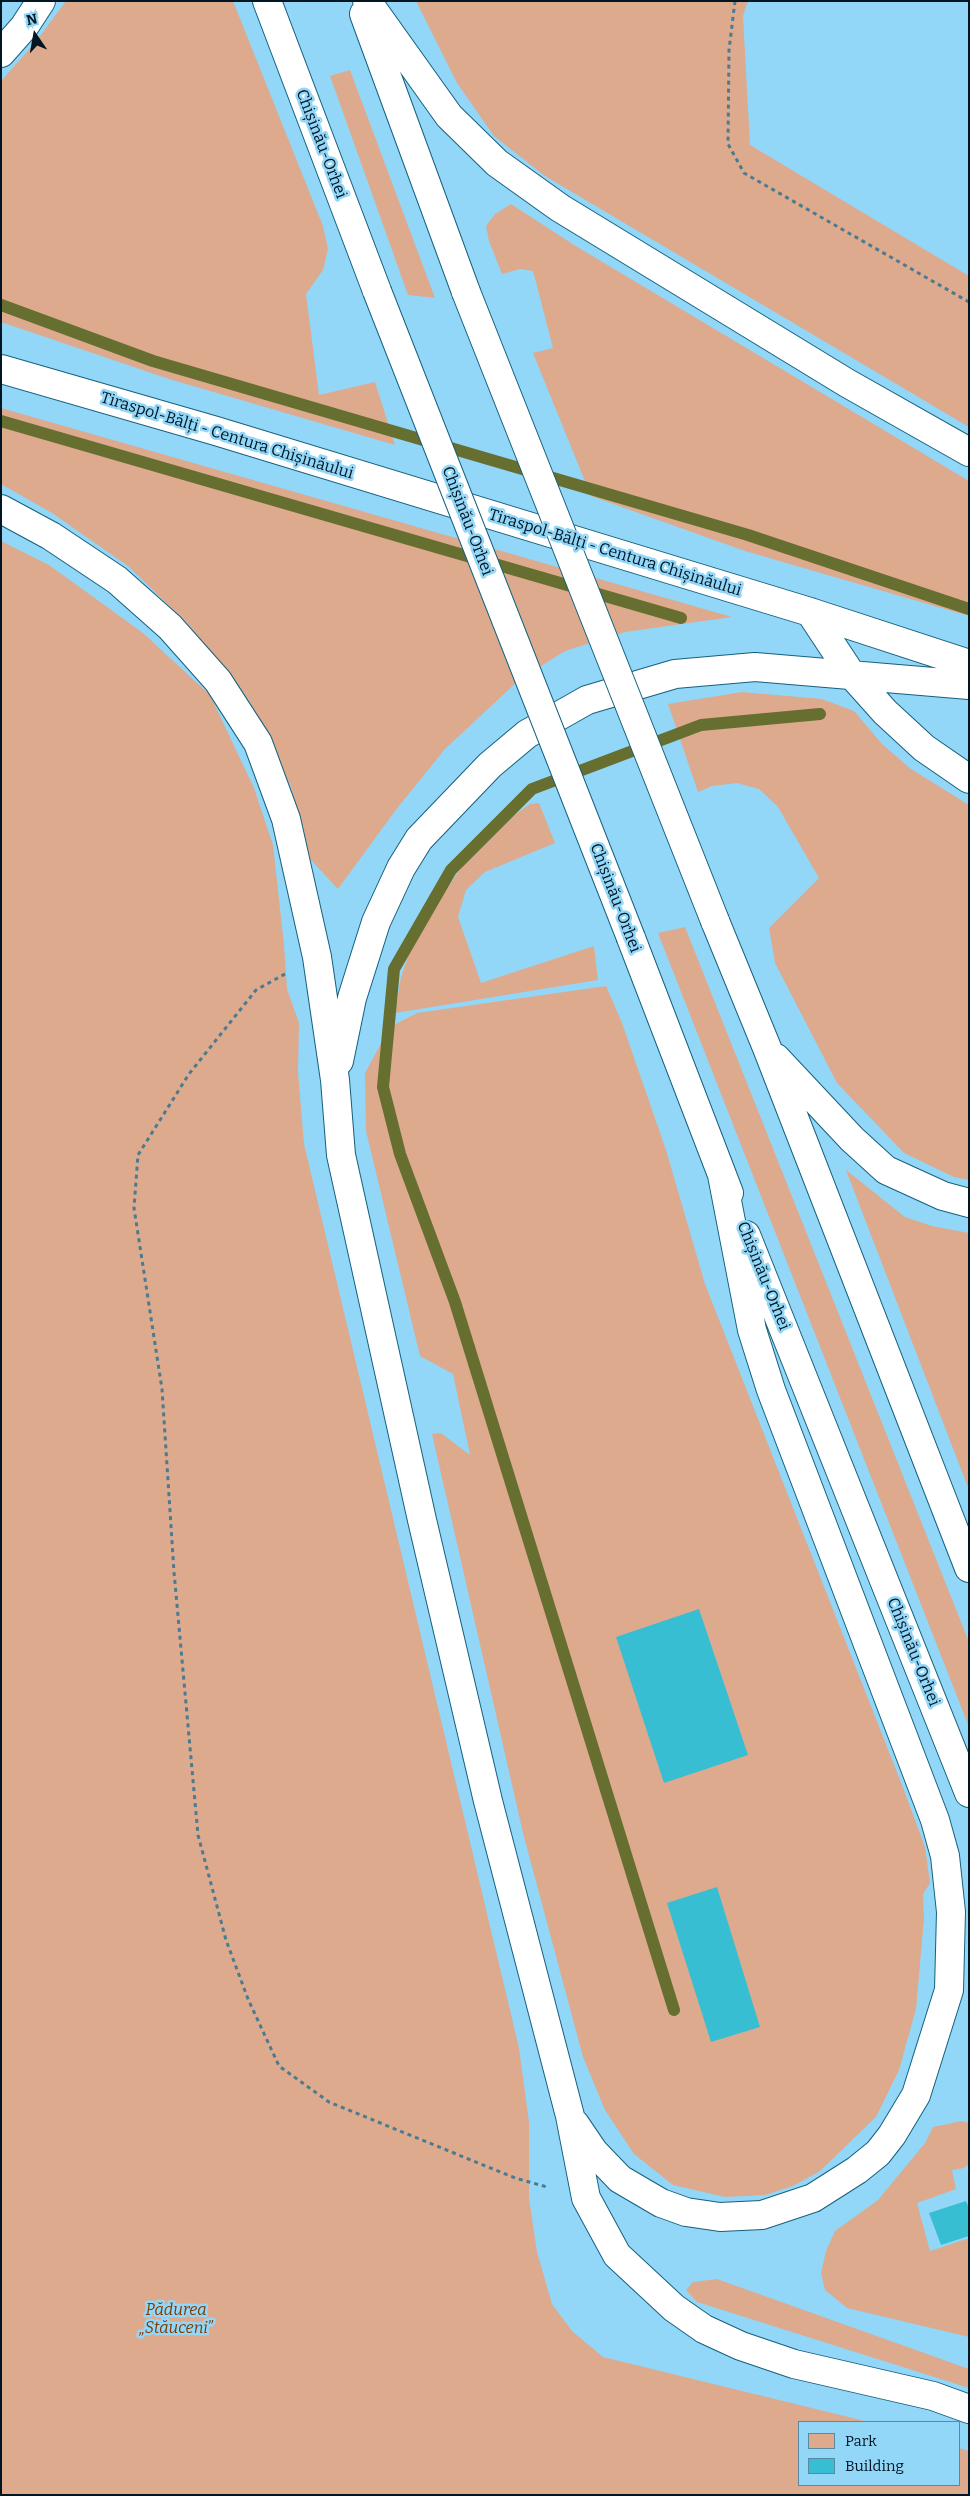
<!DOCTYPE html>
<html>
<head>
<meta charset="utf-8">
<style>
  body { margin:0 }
  #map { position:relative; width:970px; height:2496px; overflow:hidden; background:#92d7f8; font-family:Bitter,serif }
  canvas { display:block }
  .frame { position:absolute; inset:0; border:2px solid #001622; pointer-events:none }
  .legend { position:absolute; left:798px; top:2421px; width:162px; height:65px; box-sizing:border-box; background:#92d7f8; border:1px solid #588aa2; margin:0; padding:6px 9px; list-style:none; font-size:15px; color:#001622 }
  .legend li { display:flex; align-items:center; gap:10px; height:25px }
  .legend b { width:25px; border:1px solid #588aa2 }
  .north { position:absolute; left:10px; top:10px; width:50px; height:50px; -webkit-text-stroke:4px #92d7f8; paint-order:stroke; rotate:348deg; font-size:14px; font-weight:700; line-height:20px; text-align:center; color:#001622 }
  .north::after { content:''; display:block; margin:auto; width:18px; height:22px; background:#001622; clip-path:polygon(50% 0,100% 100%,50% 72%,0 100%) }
</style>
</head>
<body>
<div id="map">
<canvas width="970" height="2496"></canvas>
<div class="frame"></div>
<ul class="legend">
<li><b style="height:14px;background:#ddaa8e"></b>Park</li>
<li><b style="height:14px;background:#37bed2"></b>Building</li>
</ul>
<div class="north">N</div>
</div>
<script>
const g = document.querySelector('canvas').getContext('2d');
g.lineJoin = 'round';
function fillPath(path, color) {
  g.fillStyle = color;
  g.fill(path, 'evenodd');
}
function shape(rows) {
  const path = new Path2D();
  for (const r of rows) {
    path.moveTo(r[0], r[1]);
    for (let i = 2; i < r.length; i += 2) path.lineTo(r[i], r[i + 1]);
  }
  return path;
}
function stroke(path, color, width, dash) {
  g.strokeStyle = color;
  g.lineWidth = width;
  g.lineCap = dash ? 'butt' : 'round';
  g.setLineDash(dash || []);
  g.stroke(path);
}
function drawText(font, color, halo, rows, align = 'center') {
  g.font = font + ' Bitter,serif';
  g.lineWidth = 5;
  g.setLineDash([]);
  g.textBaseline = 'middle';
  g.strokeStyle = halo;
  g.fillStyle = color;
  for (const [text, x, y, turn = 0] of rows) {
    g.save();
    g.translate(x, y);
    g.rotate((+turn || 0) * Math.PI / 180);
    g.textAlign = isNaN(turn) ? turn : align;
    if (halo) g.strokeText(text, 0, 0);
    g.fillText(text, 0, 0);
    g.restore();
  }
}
const green = shape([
  [66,1,233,1,323,226,328,249,323,270,306,294,319,395,375,382,395,445,169,379,1,322,1,81,34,44],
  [416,1,748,1,743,16,750,145,969,276,969,427,545,176,494,136,457,83],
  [350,70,435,298,408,295,330,76],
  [511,204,574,245,969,481,969,616,745,551,591,496,533,353,553,348,533,271,520,269,502,274,489,241,486,226,495,214],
  [1,408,732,617,625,632,565,651,519,680,445,749,395,811,338,889,310,859,291,787,250,702,188,624,128,566,52,513,1,484],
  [1,541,49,565,143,633,210,695,254,788,273,845,284,945,287,989,299,1023,298,1072,304,1144,519,2048,529,2122,529,2198,537,2252,552,2304,572,2331,603,2357,869,2422,799,2422,799,2485,959,2485,959,2448,969,2451,969,2495,1,2495],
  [742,692,822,699,854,711,882,744,911,769,969,805,969,1180,954,1177,904,1153,837,1083,775,963,769,928,819,878,778,807,759,789,737,783,712,786,698,792,668,704],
  [539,803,555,843,485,872,466,890,458,917,481,983,594,946,598,980,395,1013,401,977,409,954,445,891,464,864,493,834,513,816,530,804],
  [685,927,969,1642,969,1727,658,933],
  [606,986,622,1023,666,1150,705,1284,902,1785,925,1847,930,1883,923,1894,924,1918,916,2009,899,2070,876,2117,820,2171,793,2186,765,2195,725,2197,673,2185,634,2154,605,2110,583,2057,523,1833,432,1434,441,1433,470,1455,453,1374,420,1356,366,1131,365,1073,390,1027,417,1013],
  [846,1170,905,1217,932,1226,969,1233,969,1490],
  [962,2121,969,2123,969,2164,964,2168,952,2170,956,2189,917,2203,930,2251,969,2238,969,2337,847,2308,825,2290,821,2273,826,2251,835,2231,878,2200,925,2143,933,2127],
  [717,2279,969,2369,969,2388,697,2302,686,2290,693,2282]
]);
const stream = shape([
  [1,305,153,361,748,535,969,609],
  [1,421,681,618],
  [674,2010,455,1302,400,1154,383,1087,394,969,451,870,532,789,701,725,820,714]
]);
const building = shape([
  [699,1609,748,1755,664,1783,616,1637],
  [717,1887,760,2027,711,2042,667,1903],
  [966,2201,969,2208,969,2236,941,2245,929,2213]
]);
const path = shape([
  [735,1,729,50,728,144,744,173,969,302],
  [285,974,256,990,189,1074,138,1155,134,1208,162,1389,174,1572,198,1835,226,1940,248,1999,279,2066,329,2102,515,2178,547,2187]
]);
const highway = shape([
  [267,1,377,291],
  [367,1,449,116,497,163,560,208,847,383,969,452],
  [364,14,466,292],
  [1,53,24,27,41,1],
  [1,369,216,431,810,612,969,664],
  [1,509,51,536,117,580,170,627,218,681,258,743,286,819,317,957,335,1080,341,1155,422,1520,488,1801,570,2116,586,2198,617,2255,674,2308,704,2329,741,2346,794,2364,933,2396,969,2409],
  [810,612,851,674,885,712,924,748,969,779],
  [715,921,767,1048,969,1568],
  [631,938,729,1193],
  [776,1058,852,1139,886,1170,943,1196,969,1203],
  [339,1061,352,998,376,922,401,868,419,839,490,765,527,734,587,700,675,674,755,667,969,685],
  [746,1235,969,1793],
  [575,2124,594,2152,620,2179,661,2203,686,2212,720,2217,762,2215,813,2198,857,2170,878,2153,892,2135,916,2095,949,1990,951,1912,945,1856,935,1820,771,1390,752,1330,722,1175]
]);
const highwayBridge = shape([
  [377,291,631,938],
  [466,292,715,921]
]);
const streetNames = [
  ["Chișinău-Orhei",321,144,69],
  ["Tiraspol-Bălți - Centura Chișinăului",227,436,17],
  ["Chișinău-Orhei",467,521,69],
  ["Tiraspol-Bălți - Centura Chișinăului",615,553,17],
  ["Chișinău-Orhei",615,898,69],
  ["Chișinău-Orhei",763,1276,68],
  ["Chișinău-Orhei",913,1652,68]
];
const parkNames = [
  ["Pădurea",176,2311],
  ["„Stăuceni”",176,2329]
];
fillPath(green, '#ddaa8e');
stroke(stream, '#666e30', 12);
fillPath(building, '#37bed2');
stroke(highway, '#16607d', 30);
stroke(path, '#4c7a91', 3, [4, 4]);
stroke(highway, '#fff', 28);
stroke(highwayBridge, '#16607d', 30, []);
stroke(highwayBridge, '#fff', 28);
drawText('16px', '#001622', '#92d7f8', streetNames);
drawText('italic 16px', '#813900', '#92d7f8', parkNames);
</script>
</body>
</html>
